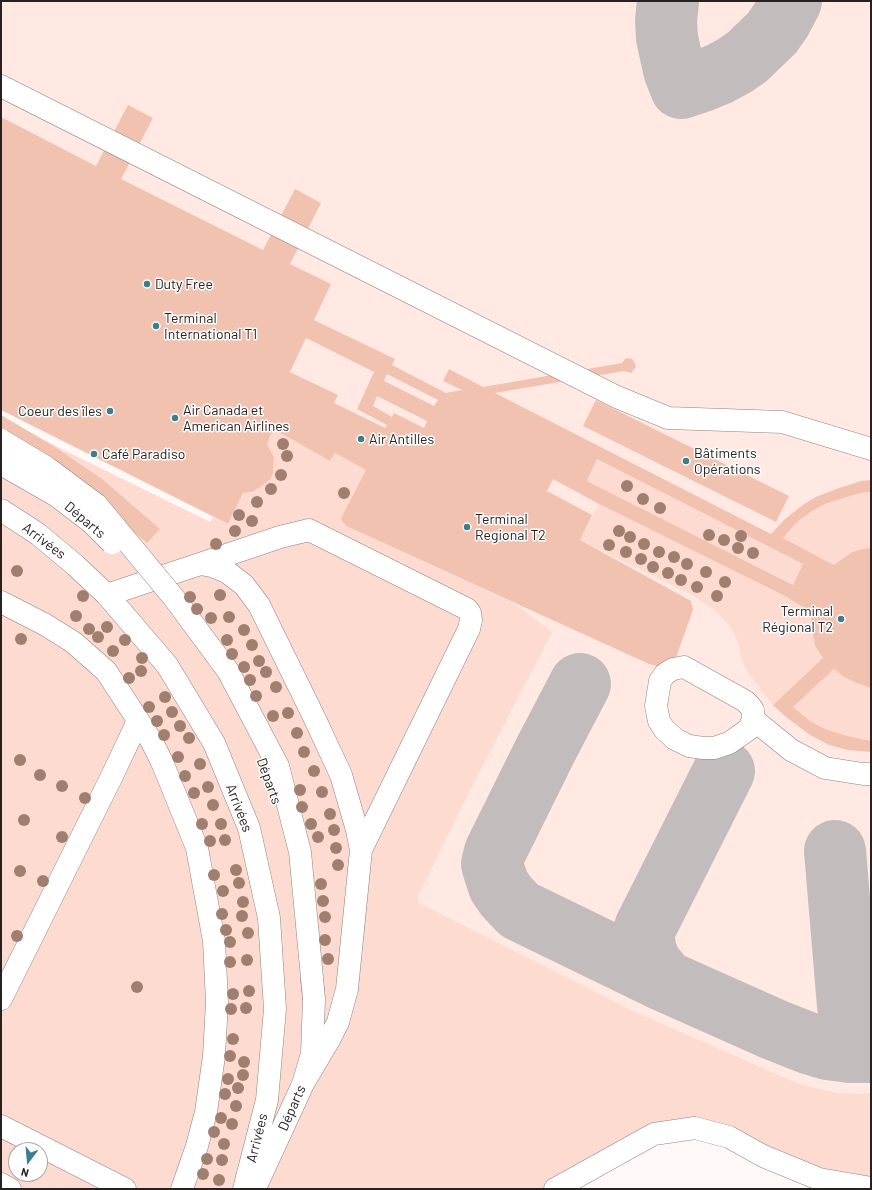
<!DOCTYPE html>
<html>
<head>
<meta charset="utf-8">
<style>
  body { margin:0 }
  #map { position:relative; width:872px; height:1190px; overflow:hidden; background:#fef9f7; font-family:Barlow,sans-serif }
  canvas { display:block }
  .frame { position:absolute; inset:0; border:2px solid #272221; pointer-events:none }
  .north { position:absolute; left:8px; top:1142px; width:40px; height:40px; box-sizing:border-box; background:#fff; border:1px solid #a9a7a6; border-radius:50%; rotate:196deg; font-size:11px; font-weight:700; line-height:16px; text-align:center; color:#272221 }
  .north::after { content:''; display:block; margin:auto; width:14px; height:18px; background:#3b7e8e; clip-path:polygon(50% 0,100% 100%,50% 72%,0 100%) }
</style>
</head>
<body>
<div id="map">
<canvas width="872" height="1190"></canvas>
<div class="frame"></div>
<div class="north">N</div>
</div>
<script>
const g = document.querySelector('canvas').getContext('2d');
g.lineJoin = 'round';
function fillPath(path, color) {
  g.fillStyle = color;
  g.fill(path, 'evenodd');
}
function shape(rows) {
  const path = new Path2D();
  for (const r of rows) {
    path.moveTo(r[0], r[1]);
    for (let i = 2; i < r.length; i += 2) path.lineTo(r[i], r[i + 1]);
  }
  return path;
}
function stroke(path, color, width, dash) {
  g.strokeStyle = color;
  g.lineWidth = width;
  g.lineCap = dash ? 'butt' : 'round';
  g.setLineDash(dash || []);
  g.stroke(path);
}
function drawText(font, color, halo, rows, align = 'center') {
  g.font = font + ' Barlow,sans-serif';
  g.lineWidth = 3;
  g.setLineDash([]);
  g.textBaseline = 'middle';
  g.strokeStyle = halo;
  g.fillStyle = color;
  for (const [text, x, y, turn = 0] of rows) {
    g.save();
    g.translate(x, y);
    g.rotate((+turn || 0) * Math.PI / 180);
    g.textAlign = isNaN(turn) ? turn : align;
    if (halo) g.strokeText(text, 0, 0);
    g.fillText(text, 0, 0);
    g.restore();
  }
}
const built = shape([
  [1,1,871,1,871,1134,399,957,511,598,340,508,359,474,278,429,238,510,1,395]
]);
const green = shape([
  [1,419,210,522,213,517,228,524,243,493,252,492,259,488,271,479,273,473,274,457,267,444,273,429,330,461,335,453,366,470,341,518,342,522,344,525,512,602,552,632,466,798,418,896,418,901,421,904,637,1013,799,1084,837,1093,861,1094,871,1093,871,1179,815,1168,721,1125,699,1117,685,1119,544,1189,1,1189],
  [16,1150,40,1150,40,1174,16,1174],
  [597,459,803,564,793,585,587,481],
  [871,492,871,548,852,552,834,565,783,538,797,522,812,511,825,504,860,493],
  [599,504,787,597,811,612,811,625,815,645,823,658,773,705,748,673,742,660,739,646,734,633,727,622,712,608,692,595,580,540],
  [834,669,844,677,856,683,871,687,871,741,847,736,825,729,810,721,793,707]
]);
const taxiway = shape([
  [668,1,666,21,667,38,674,70,681,88,702,81,719,74,734,66,747,57,772,33,781,20,791,1],
  [580,684,546,749,495,852,492,864,495,874,499,886,506,896,519,910,665,981,775,1030,808,1043,828,1049,850,1052,871,1052],
  [835,851,848,1006,854,1023,862,1032,871,1039],
  [665,981,656,970,650,962,646,951,643,936,645,928,724,771]
]);
const building = shape([
  [128,105,153,118,121,179,263,250,295,189,321,203,290,264,331,284,314,320,395,359,392,365,446,393,462,390,443,381,449,369,483,387,622,363,626,358,632,359,635,363,636,367,631,373,624,371,495,393,771,534,785,519,804,504,816,497,839,488,861,481,871,480,871,492,860,493,825,504,812,511,797,522,783,538,834,565,852,552,863,549,871,548,871,688,856,683,844,677,834,669,793,707,810,721,825,729,847,736,871,741,871,752,848,750,829,745,810,735,786,717,773,705,823,658,815,646,811,625,811,612,787,597,599,504,553,479,547,491,592,515,580,540,691,601,693,610,674,663,664,668,649,664,346,526,342,522,341,518,366,470,335,453,330,461,273,429,267,444,274,457,273,473,271,479,259,488,252,492,243,493,228,524,1,410,1,117,96,166],
  [306,338,374,372,357,409,387,425,385,428,334,403,338,395,290,372],
  [387,374,438,400,434,406,384,381],
  [377,396,427,421,424,428,394,413,392,417,373,406],
  [597,459,803,564,793,585,587,481],
  [596,400,789,496,776,522,583,426],
  [1,415,52,445,102,479,160,529,147,543,93,497,1,436]
]);
const minor = shape([
  [1,86,617,397,668,418,782,422,871,449],
  [1,510,38,534,75,565,107,595,167,665,214,743,249,828,269,918,275,1009,267,1100,244,1189],
  [200,564,280,537,309,530,467,609,470,613,471,620,469,629,361,850],
  [107,595,200,564,212,566,227,572,244,585,259,605,314,717,341,775,357,830,361,850,347,989,338,1022,329,1040,303,1084],
  [1,602,44,624,73,642,106,671,151,740,162,762,197,848,214,941,217,1002,214,1056,206,1112,197,1146,182,1189],
  [753,719,749,729,729,743,714,748,703,748,689,746,675,739,664,729,659,721,656,706,660,681,665,674,673,669,684,667,745,701,750,706,753,710,753,719,791,750,825,768,863,774,871,774],
  [1,999,112,776,138,721],
  [1,1126,125,1189],
  [1,1184,10,1189],
  [255,1188,303,1084,312,1054,314,999,312,981],
  [555,1189,654,1134,695,1128,729,1137,763,1156,819,1179,871,1188]
]);
const minorBridge = shape([
  [1,440,46,467,97,505,174,598,228,671,278,766,300,852,314,999],
  [1,464,57,496,91,522,112,543]
]);
const trees = [
  [283,444],
  [287,456],
  [281,475],
  [627,486],
  [271,489],
  [344,493],
  [643,499],
  [257,502],
  [660,508],
  [239,515],
  [252,521],
  [235,531],
  [619,531],
  [709,535],
  [741,536],
  [630,537],
  [724,540],
  [216,544],
  [644,544],
  [609,545],
  [738,548],
  [626,552],
  [659,552],
  [753,553],
  [674,557],
  [641,559],
  [687,564],
  [653,567],
  [17,571],
  [706,572],
  [668,573],
  [681,580],
  [725,582],
  [697,587],
  [220,595],
  [83,596],
  [717,596],
  [190,597],
  [197,609],
  [76,616],
  [229,617],
  [211,618],
  [107,627],
  [89,629],
  [244,630],
  [98,637],
  [21,639],
  [125,640],
  [227,640],
  [252,645],
  [113,651],
  [232,654],
  [142,658],
  [259,661],
  [244,667],
  [141,671],
  [266,672],
  [129,678],
  [250,680],
  [276,687],
  [256,696],
  [165,697],
  [149,707],
  [172,712],
  [288,713],
  [273,716],
  [157,721],
  [180,726],
  [297,733],
  [164,735],
  [189,738],
  [304,752],
  [178,757],
  [20,760],
  [200,764],
  [314,771],
  [40,775],
  [185,776],
  [62,786],
  [208,787],
  [300,790],
  [322,792],
  [194,793],
  [85,798],
  [213,805],
  [302,807],
  [330,814],
  [24,820],
  [202,824],
  [221,824],
  [311,824],
  [334,830],
  [62,837],
  [318,837],
  [225,840],
  [210,841],
  [336,848],
  [338,865],
  [236,870],
  [20,871],
  [214,875],
  [43,881],
  [239,883],
  [321,884],
  [223,891],
  [323,901],
  [243,902],
  [222,914],
  [242,916],
  [325,917],
  [226,930],
  [248,933],
  [17,936],
  [325,940],
  [230,942],
  [328,959],
  [247,960],
  [230,962],
  [137,987],
  [249,991],
  [233,994],
  [246,1008],
  [231,1009],
  [233,1039],
  [230,1056],
  [244,1062],
  [243,1075],
  [228,1079],
  [238,1088],
  [225,1094],
  [236,1106],
  [221,1118],
  [232,1124],
  [214,1132],
  [224,1144],
  [207,1159],
  [222,1160],
  [203,1174],
  [219,1180]
];
const markers = [
  [147,284,4,"#3b7e8e"],
  [156,326,4,"#3b7e8e"],
  [110,411,4,"#3b7e8e"],
  [175,418,4,"#3b7e8e"],
  [361,439,4,"#3b7e8e"],
  [94,454,4,"#3b7e8e"],
  [686,461,4,"#3b7e8e"],
  [467,527,4,"#3b7e8e"],
  [841,619,4,"#3b7e8e"]
];
const poiNames = [
  ["Duty Free",155,284],
  ["Terminal",164,318],
  ["International T1",164,334],
  ["Air Canada et",183,410],
  ["American Airlines",183,426],
  ["Coeur des îles",102,411,"right"],
  ["Air Antilles",369,439],
  ["Bâtiments",694,453],
  ["Opérations",694,469],
  ["Café Paradiso",102,454],
  ["Terminal",475,519],
  ["Regional T2",475,535],
  ["Terminal",833,611,"right"],
  ["Régional T2",833,627,"right"]
];
const streetNames = [
  ["Départs",85,520,40],
  ["Arrivées",44,541,37],
  ["Départs",269,781,70],
  ["Arrivées",239,808,69],
  ["Départs",292,1108,-66],
  ["Arrivées",257,1138,-76]
];
fillPath(built, '#ffe9e2');
fillPath(green, '#fddbd0');
stroke(taxiway, '#c2bdbc', 62);
fillPath(building, '#f2c2b0');
stroke(minor, '#8f837f', 23);
stroke(minor, '#fff', 22);
stroke(minorBridge, '#8f837f', 23, []);
stroke(minorBridge, '#fff', 22);
g.fillStyle = '#a07f71';
for (const [x, y] of trees) {
  g.beginPath();
  g.arc(x, y, 6, 0, 2 * Math.PI);
  g.fill();
}
for (const [x, y, r, color] of markers) {
  const dot = new Path2D();
  dot.arc(x, y, r, 0, 2 * Math.PI);
  g.fillStyle = color;
  g.fill(dot);
  stroke(dot, '#fff', 1.5);
}
drawText('14px', '#272221', '#fff', poiNames, 'left');
drawText('14px', '#272221', '#fff', streetNames);
</script>
</body>
</html>
